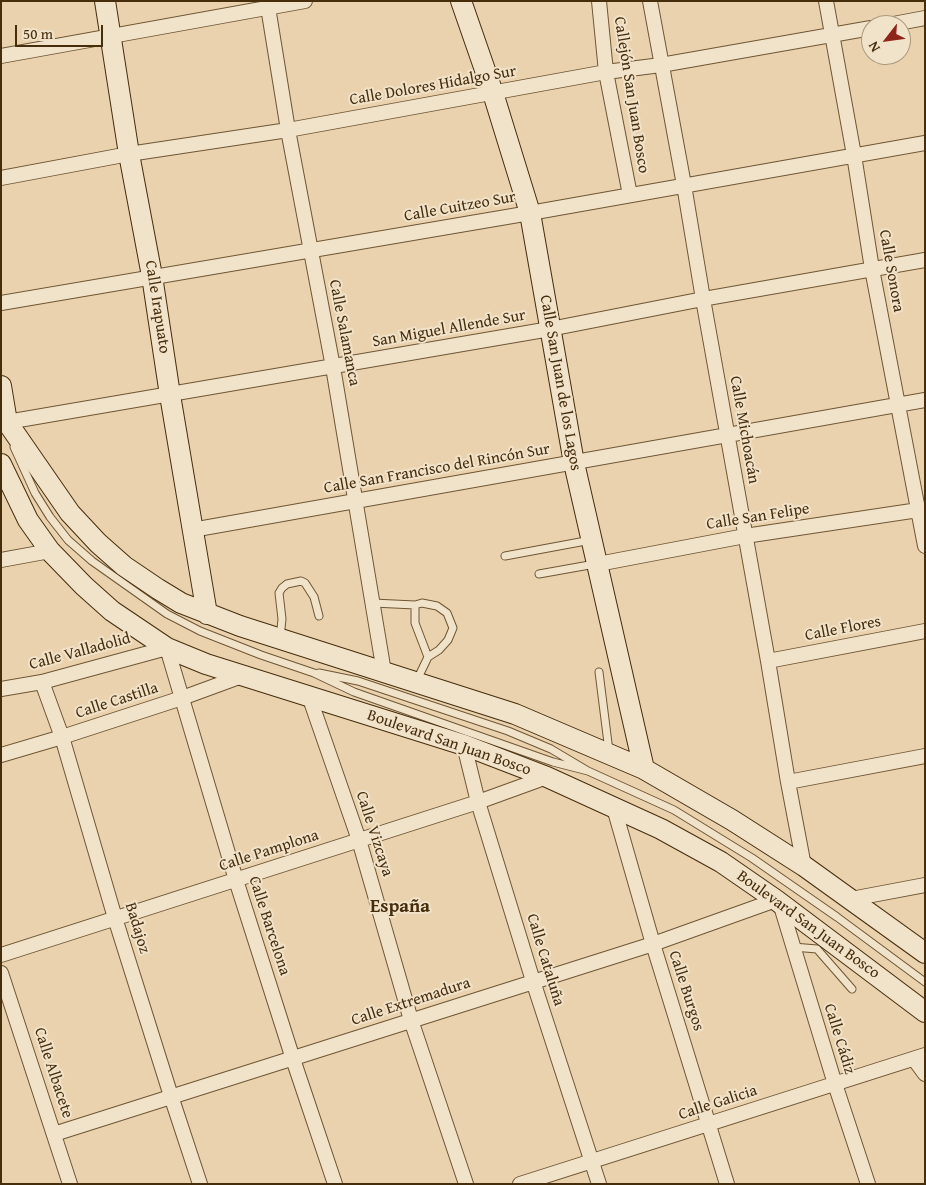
<!DOCTYPE html>
<html>
<head>
<meta charset="utf-8">
<style>
  body { margin:0 }
  #map { position:relative; width:926px; height:1185px; overflow:hidden; background:#e9d2ad; font-family:"Gentium Book Plus",serif }
  canvas { display:block }
  .frame { position:absolute; inset:0; border:2px solid #462d0c; pointer-events:none }
  .north { position:absolute; left:861px; top:15px; width:50px; height:50px; box-sizing:border-box; background:#f1e2ca; border:1px solid #ad9a7e; border-radius:50%; rotate:240deg; font-size:14px; font-weight:700; line-height:20px; text-align:center; color:#462d0c }
  .north::after { content:''; display:block; margin:auto; width:18px; height:22px; background:#8f2418; clip-path:polygon(50% 0,100% 100%,50% 72%,0 100%) }
  .scale { position:absolute; left:15px; top:25px; width:88px; height:22px; box-sizing:border-box; border:2px solid #462d0c; border-top:0; padding-left:6px; font-size:15px; line-height:18px; white-space:nowrap; color:#462d0c; -webkit-text-stroke:4px #f1e2ca; paint-order:stroke }
</style>
</head>
<body>
<div id="map">
<canvas width="926" height="1185"></canvas>
<div class="frame"></div>
<div class="north">N</div>
<div class="scale">50 m</div>
</div>
<script>
const g = document.querySelector('canvas').getContext('2d');
g.lineJoin = 'round';
function shape(rows) {
  const path = new Path2D();
  for (const r of rows) {
    path.moveTo(r[0], r[1]);
    for (let i = 2; i < r.length; i += 2) path.lineTo(r[i], r[i + 1]);
  }
  return path;
}
function stroke(path, color, width, dash) {
  g.strokeStyle = color;
  g.lineWidth = width;
  g.lineCap = dash ? 'butt' : 'round';
  g.setLineDash(dash || []);
  g.stroke(path);
}
function drawText(font, color, halo, rows, align = 'center') {
  g.font = font + ' "Gentium Book Plus",serif';
  g.lineWidth = 4;
  g.setLineDash([]);
  g.textBaseline = 'middle';
  g.strokeStyle = halo;
  g.fillStyle = color;
  for (const [text, x, y, turn = 0] of rows) {
    g.save();
    g.translate(x, y);
    g.rotate((+turn || 0) * Math.PI / 180);
    g.textAlign = isNaN(turn) ? turn : align;
    if (halo) g.strokeText(text, 0, 0);
    g.fillText(text, 0, 0);
    g.restore();
  }
}
const lane = shape([
  [14,447,35,493,50,517,68,540,92,561,167,614,200,631,261,655,314,673,354,692,553,762,588,771],
  [505,556,591,540],
  [539,574,595,564],
  [373,603,415,605],
  [280,638,282,619,279,593,282,588,287,584,301,581,305,583,314,597,319,616],
  [599,672,609,751],
  [319,673,358,681,508,731,551,749,588,771,674,810,752,858,837,917,925,982],
  [417,680,428,657,439,650,448,640,453,628,447,613,437,606,422,603,415,605,415,623,428,657],
  [793,947,817,949,852,989]
]);
const street = shape([
  [267,1,288,130,333,367,384,672],
  [599,1,606,72,630,195],
  [650,1,684,185,703,299,768,661,788,782,804,866],
  [826,1,854,155,872,269,925,546],
  [888,25,925,18],
  [1,56,305,1],
  [1,178,129,154,288,130,606,72,661,65,871,28],
  [1,303,530,213,925,143],
  [7,422,550,329,703,299,925,260],
  [192,530,925,400],
  [1,560,50,551],
  [598,564,745,536,925,509],
  [768,661,925,631],
  [42,682,62,737,115,918,171,1096,200,1184],
  [1,689,42,682,167,648,236,880,293,1059,335,1184],
  [309,696,359,840,411,1020,466,1184],
  [464,745,478,802,533,981,599,1184],
  [1,755,62,737,182,698,242,676],
  [788,782,925,756],
  [614,808,653,944,727,1184],
  [851,899,925,885],
  [780,903,835,1084,868,1184],
  [1,955,478,802,547,777],
  [1,973,70,1184],
  [914,1059,925,1074],
  [54,1134,653,944,776,900],
  [520,1184,925,1055]
]);
const secondary = shape([
  [105,1,129,154,152,276,170,395,207,614],
  [461,1,493,93,530,213,574,463,644,769],
  [1,386,7,422,70,513,98,543,124,566,158,589,181,603,240,626,515,714,644,769,732,820,804,866,925,953],
  [1,464,28,520,50,551,84,586,112,611,167,648,206,664,464,745,547,777,661,829,721,862,776,900,925,1012]
]);
const streetNames = [
  ["Calle Dolores Hidalgo Sur",433,86,-10],
  ["Callejón San Juan Bosco",631,95,81],
  ["Calle Cuitzeo Sur",460,207,-10],
  ["Calle Sonora",891,271,80],
  ["Calle Irapuato",157,307,81],
  ["San Miguel Allende Sur",449,329,-10],
  ["Calle Salamanca",344,333,79],
  ["Calle San Juan de los Lagos",560,383,80],
  ["Calle Michoacán",744,430,80],
  ["Calle San Francisco del Rincón Sur",437,469,-10],
  ["Calle San Felipe",758,517,-9],
  ["Calle Flores",843,629,-11],
  ["Calle Valladolid",80,652,-15],
  ["Calle Castilla",117,701,-18],
  ["Boulevard San Juan Bosco",449,743,19],
  ["Calle Vizcaya",374,834,72],
  ["Calle Pamplona",269,851,-18],
  ["Boulevard San Juan Bosco",808,925,36],
  ["Calle Barcelona",269,926,72],
  ["Badajoz",137,928,73],
  ["Calle Cataluña",545,960,73],
  ["Calle Burgos",686,991,72],
  ["Calle Extremadura",411,1002,-18],
  ["Calle Cádiz",839,1039,73],
  ["Calle Albacete",53,1073,72],
  ["Calle Galicia",718,1103,-18]
];
const quarterNames = [
  ["España",400,907]
];
stroke(lane, '#6f5634', 9);
stroke(street, '#6f5634', 16);
stroke(secondary, '#462d0c', 22);
stroke(lane, '#f1e2ca', 7);
stroke(street, '#f1e2ca', 14);
stroke(secondary, '#f1e2ca', 20);
drawText('16px', '#462d0c', '#f1e2ca', streetNames);
drawText('bold 19px', '#462d0c', '#f1e2ca', quarterNames);
</script>
</body>
</html>
